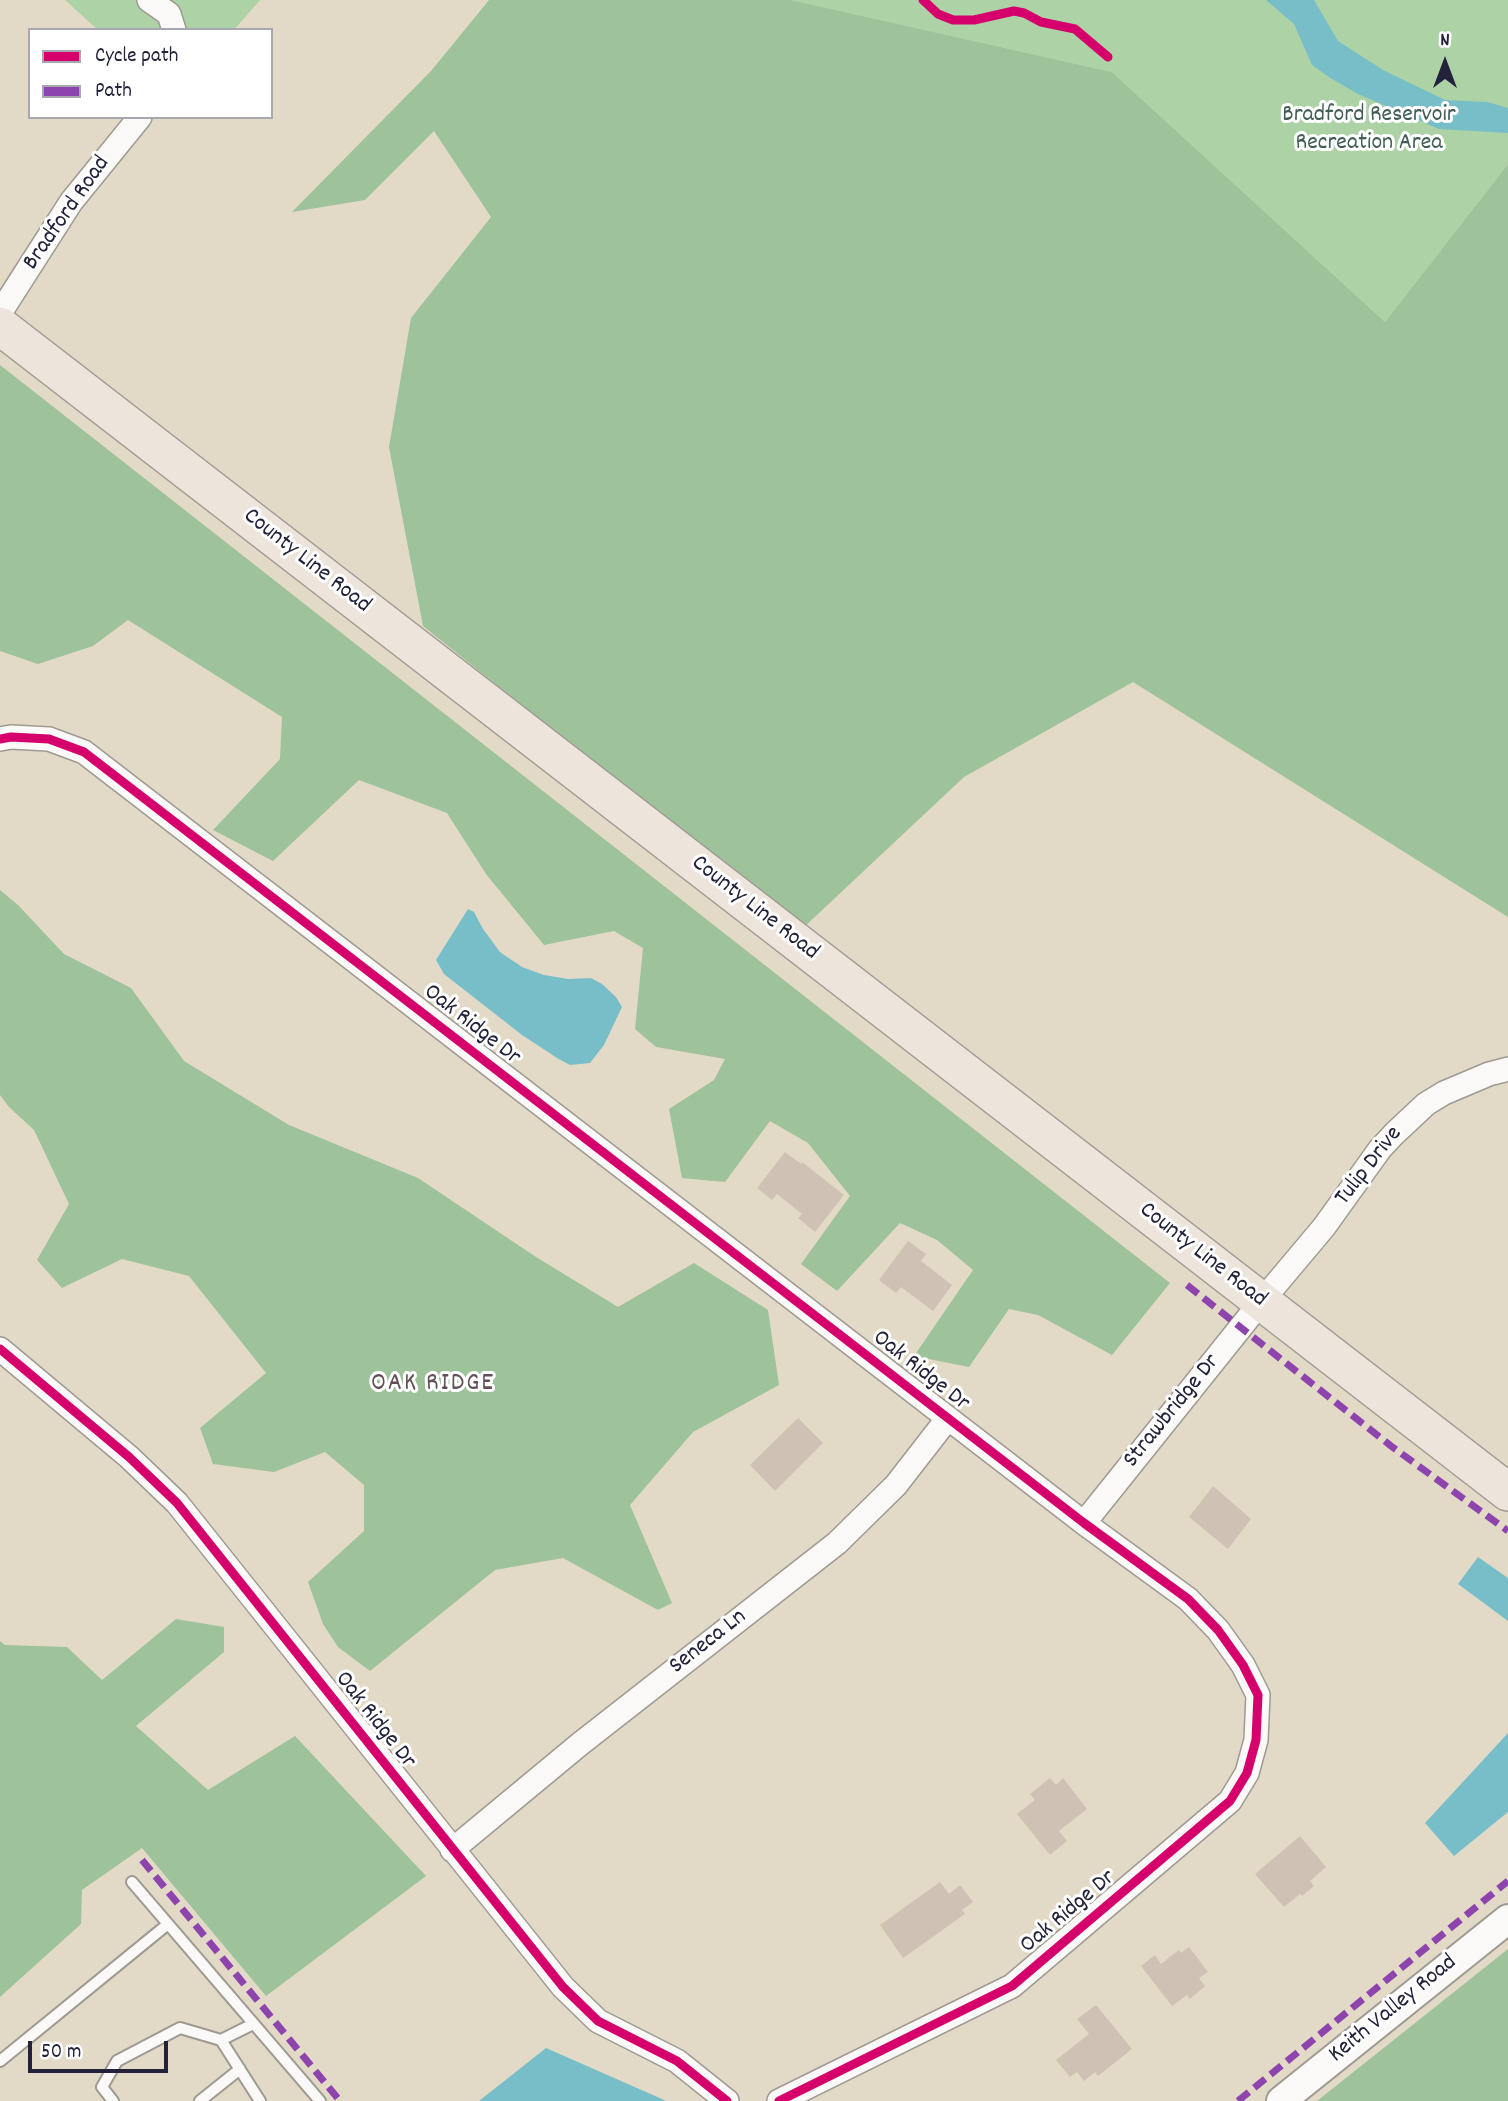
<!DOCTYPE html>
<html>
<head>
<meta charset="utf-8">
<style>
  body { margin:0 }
  #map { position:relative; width:1508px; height:2101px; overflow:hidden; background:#e2dac7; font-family:Dekko,sans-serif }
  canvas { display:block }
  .legend { position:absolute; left:28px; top:28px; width:245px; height:91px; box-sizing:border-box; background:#fff; border:2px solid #a7a7b1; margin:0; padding:9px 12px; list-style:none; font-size:21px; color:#22223b }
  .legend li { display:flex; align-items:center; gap:14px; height:35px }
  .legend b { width:35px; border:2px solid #a7a7b1 }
  .north { position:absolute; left:1410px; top:28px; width:70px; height:70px; -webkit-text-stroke:5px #fff; paint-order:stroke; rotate:0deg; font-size:19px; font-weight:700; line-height:28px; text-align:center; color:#22223b }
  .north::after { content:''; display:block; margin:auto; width:24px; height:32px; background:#22223b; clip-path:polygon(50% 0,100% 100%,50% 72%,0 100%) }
  .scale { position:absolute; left:28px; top:2041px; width:140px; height:32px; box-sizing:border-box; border:4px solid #22223b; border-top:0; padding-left:9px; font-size:21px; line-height:24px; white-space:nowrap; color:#22223b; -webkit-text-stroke:5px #fff; paint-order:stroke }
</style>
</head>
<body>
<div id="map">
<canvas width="1508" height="2101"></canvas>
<ul class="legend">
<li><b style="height:9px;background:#d6006c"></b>Cycle path</li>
<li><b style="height:9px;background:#8e44ad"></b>Path</li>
</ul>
<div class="north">N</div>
<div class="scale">50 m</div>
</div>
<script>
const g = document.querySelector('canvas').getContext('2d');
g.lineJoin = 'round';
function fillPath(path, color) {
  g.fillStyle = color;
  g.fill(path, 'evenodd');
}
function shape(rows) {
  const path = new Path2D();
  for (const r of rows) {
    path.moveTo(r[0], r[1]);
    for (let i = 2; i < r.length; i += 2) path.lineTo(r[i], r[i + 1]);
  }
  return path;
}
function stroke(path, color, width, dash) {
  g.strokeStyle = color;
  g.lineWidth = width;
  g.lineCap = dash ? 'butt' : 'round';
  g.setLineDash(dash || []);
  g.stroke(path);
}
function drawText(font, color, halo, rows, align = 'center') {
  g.font = font + ' Dekko,sans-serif';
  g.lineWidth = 6;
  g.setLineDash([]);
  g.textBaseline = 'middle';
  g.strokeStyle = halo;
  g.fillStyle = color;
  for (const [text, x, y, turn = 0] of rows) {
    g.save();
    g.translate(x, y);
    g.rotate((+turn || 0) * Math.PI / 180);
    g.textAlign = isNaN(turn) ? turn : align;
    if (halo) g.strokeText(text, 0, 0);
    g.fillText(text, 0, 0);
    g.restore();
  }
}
const green = shape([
  [65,0,260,0,234,30,98,30],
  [791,0,1508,0,1508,164,1385,322,1112,72]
]);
const forest = shape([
  [489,0,791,0,1112,72,1385,322,1508,164,1508,917,1133,682,964,777,802,929,423,626,389,447,411,318,491,217,434,131,365,200,292,212,431,71],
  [0,365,1170,1283,1112,1355,1038,1315,1009,1309,969,1367,914,1356,973,1270,937,1240,900,1223,837,1291,801,1264,850,1196,808,1143,770,1121,725,1182,682,1178,669,1109,714,1080,725,1059,656,1047,635,1029,643,948,614,931,544,945,486,874,447,813,359,780,273,861,213,830,280,759,282,717,128,620,93,646,38,664,0,651],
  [0,890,18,905,64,954,131,988,184,1061,289,1125,418,1178,536,1257,618,1307,694,1263,768,1310,779,1385,693,1432,630,1505,672,1603,658,1610,563,1558,495,1570,370,1671,338,1647,323,1624,308,1582,364,1531,364,1485,325,1452,274,1472,213,1464,200,1428,266,1373,189,1276,122,1259,62,1288,37,1260,69,1204,34,1130,9,1107,0,1095],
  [176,1619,224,1627,224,1652,136,1726,208,1790,295,1736,426,1876,266,1996,142,1848,82,1890,81,1924,0,1997,0,1641,5,1645,67,1647,102,1680],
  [1508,1949,1508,2101,1317,2101]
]);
const water = shape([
  [1266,0,1314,0,1338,41,1383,70,1445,100,1487,102,1508,108,1508,133,1439,129,1358,94,1332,79,1312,65,1294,24],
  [468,909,474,912,483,929,500,952,522,967,544,975,568,979,591,978,602,984,616,997,622,1007,604,1045,590,1063,570,1065,557,1058,522,1035,444,974,436,960],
  [1478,1557,1508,1578,1508,1621,1458,1584],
  [1508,1733,1508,1812,1454,1856,1425,1823],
  [546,2048,662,2099,666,2101,479,2101]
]);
const building = shape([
  [785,1152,801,1164,802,1162,844,1195,815,1232,798,1218,802,1214,777,1194,772,1200,757,1188],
  [908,1241,926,1254,921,1261,952,1285,933,1311,901,1287,896,1293,879,1280],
  [798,1418,823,1443,775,1491,750,1465],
  [1213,1486,1251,1519,1228,1549,1189,1517],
  [1050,1778,1056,1785,1063,1778,1087,1809,1059,1831,1067,1841,1050,1855,1017,1814,1035,1800,1030,1794],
  [1300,1836,1326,1867,1310,1881,1314,1886,1302,1896,1300,1894,1284,1907,1255,1874],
  [940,1882,949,1894,960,1885,973,1902,962,1910,965,1914,903,1958,880,1925],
  [1189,1947,1208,1972,1199,1978,1205,1986,1190,1999,1187,1995,1172,2006,1141,1966,1155,1955,1161,1964,1179,1950,1181,1953],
  [1096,2005,1132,2049,1098,2076,1095,2072,1084,2081,1077,2072,1070,2077,1056,2060,1089,2034,1077,2019]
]);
const service = shape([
  [132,1882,320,2101],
  [221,2040,260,2101],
  [0,2061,168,1924],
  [113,2101,102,2087,117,2061,180,2028,221,2040,253,2024],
  [200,2101,240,2069]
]);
const minor = shape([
  [149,0,169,14,174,30],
  [0,313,71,202,140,117],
  [0,739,11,737,49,739,84,752,1084,1523,1188,1599,1218,1630,1243,1665,1258,1695,1256,1740,1247,1773,1230,1801,1012,1986,779,2101],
  [0,1349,129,1457,177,1503,563,1987,598,2021,677,2061,727,2101],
  [1084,1523,1261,1302,1324,1227,1380,1149,1394,1134,1426,1104,1444,1093,1489,1074,1508,1069],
  [452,1850,580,1744,837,1543,896,1485,948,1418]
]);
const tertiary = shape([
  [1281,2101,1508,1919]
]);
const primary = shape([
  [0,326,1508,1492]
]);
const quiet = shape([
  [1187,1285,1391,1446,1508,1531],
  [142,1860,340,2101],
  [1238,2101,1508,1881]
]);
const cycleway = shape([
  [923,0,938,14,953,20,974,20,1014,11,1024,13,1041,22,1075,29,1108,57],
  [0,739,11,737,49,739,84,752,1084,1523,1188,1599,1218,1630,1243,1665,1258,1695,1256,1740,1247,1773,1230,1801,1012,1986,779,2101],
  [0,1349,129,1457,177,1503,563,1987,598,2021,677,2061,727,2101]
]);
const parkNames = [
  ["Bradford Reservoir",1369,117],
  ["Recreation Area",1369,145]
];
const streetNames = [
  ["Bradford Road",68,214,-55],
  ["County Line Road",306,562,38],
  ["County Line Road",754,909,38],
  ["Oak Ridge Dr",471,1026,38],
  ["Tulip Drive",1370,1167,-52],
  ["County Line Road",1202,1256,38],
  ["Oak Ridge Dr",920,1372,38],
  ["Strawbridge Dr",1173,1412,-51],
  ["Seneca Ln",709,1643,-38],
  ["Oak Ridge Dr",374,1721,52],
  ["Oak Ridge Dr",1069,1913,-40],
  ["Keith Valley Road",1394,2010,-39]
];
const neighbourhoodNames = [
  ["OAK RIDGE",433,1385]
];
fillPath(green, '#acd2a5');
fillPath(forest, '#9ec29a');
fillPath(water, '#78bec8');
fillPath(building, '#cfc1b3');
stroke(service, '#9e9a92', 14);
stroke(minor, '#9e9a92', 26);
stroke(tertiary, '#9e9a92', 32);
stroke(primary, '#9e9a92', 40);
stroke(service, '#fbf9f7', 10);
stroke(minor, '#fbf9f7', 23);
stroke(tertiary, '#fbf9f7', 28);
stroke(primary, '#ede4dc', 37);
stroke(quiet, '#8e44ad', 7, [14, 7]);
stroke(cycleway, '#d6006c', 9);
drawText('24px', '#435d57', '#fff', parkNames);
drawText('24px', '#22223b', '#fff', streetNames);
g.letterSpacing = '2px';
drawText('26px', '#625056', '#fff', neighbourhoodNames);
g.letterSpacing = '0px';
</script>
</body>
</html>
